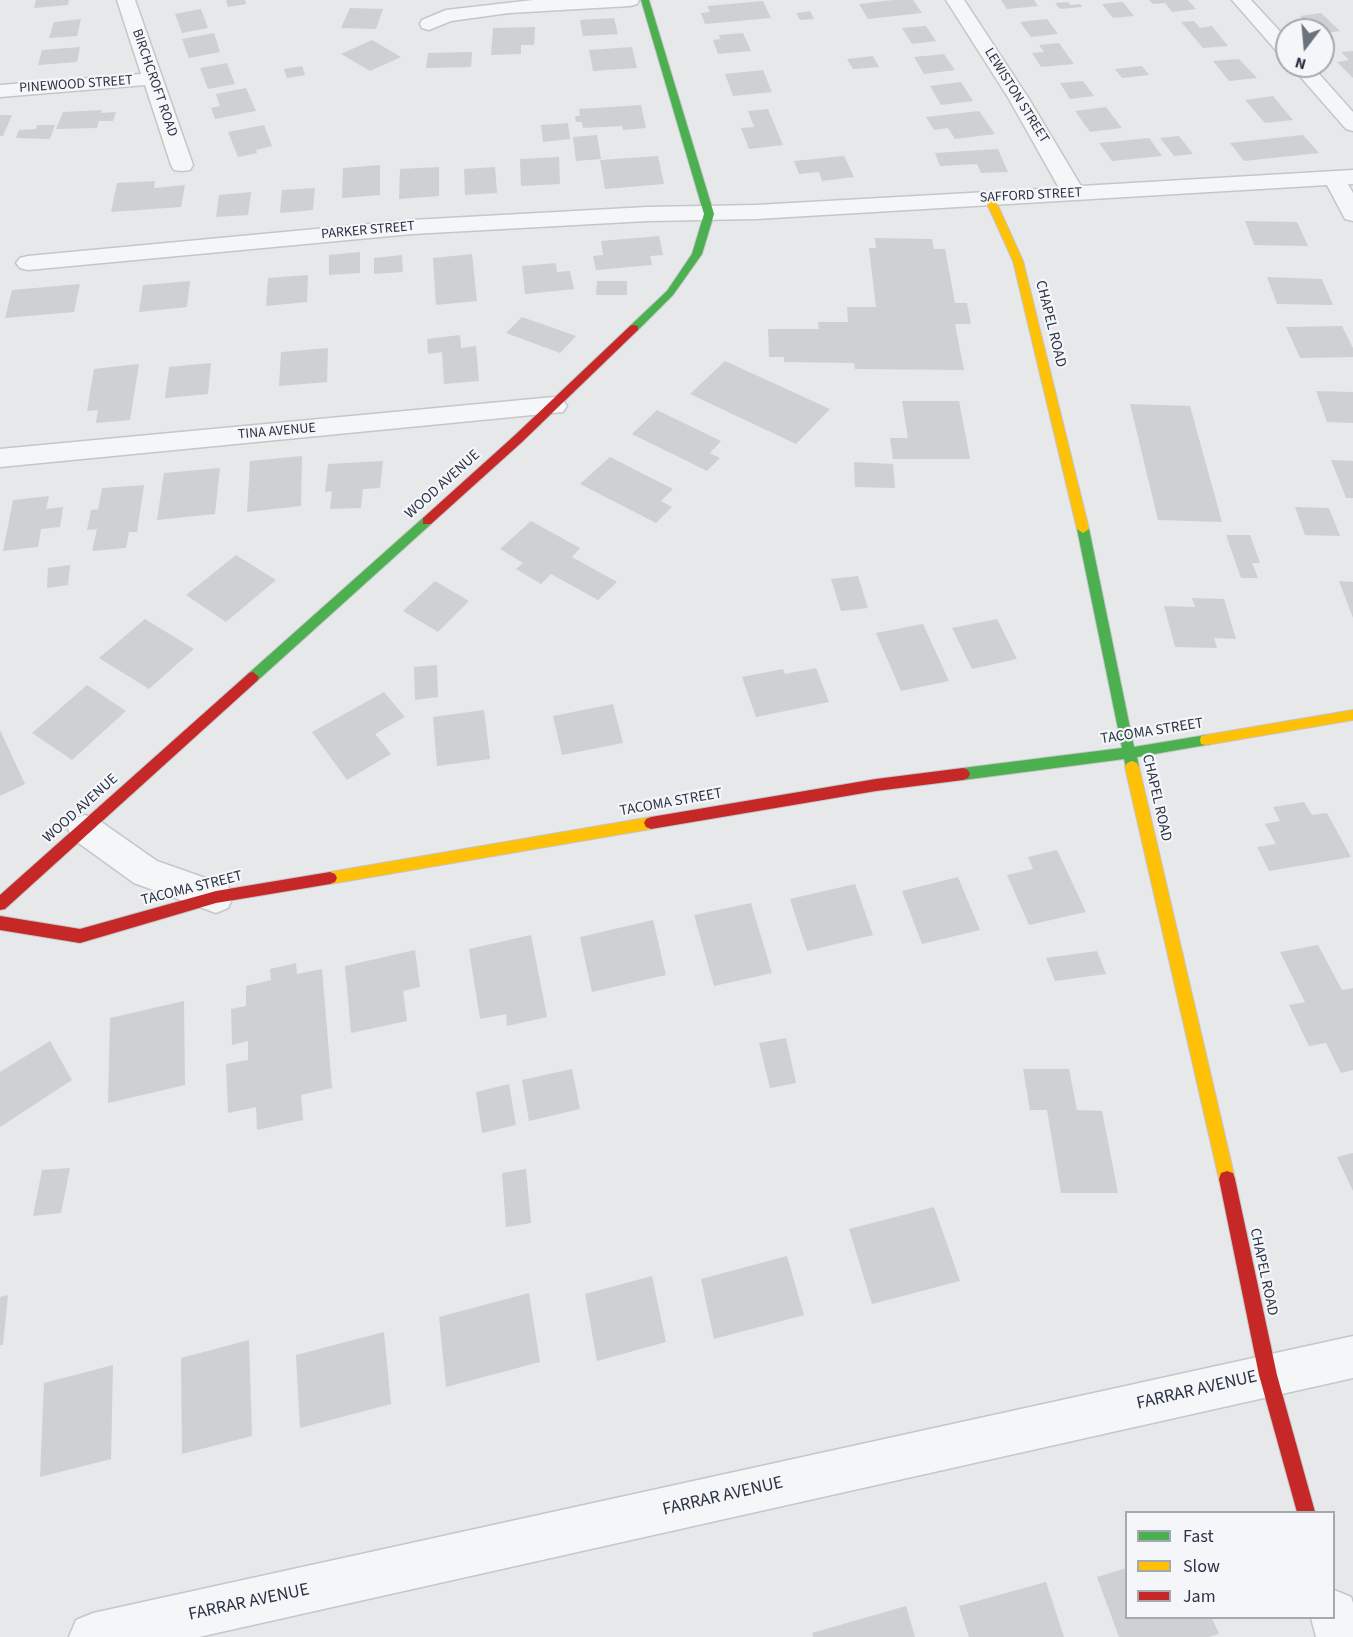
<!DOCTYPE html>
<html>
<head>
<meta charset="utf-8">
<style>
  body { margin:0 }
  #map { position:relative; width:1353px; height:1637px; overflow:hidden; background:#e6e8ea; font-family:"Source Sans 3",sans-serif }
  canvas { display:block }
  .legend { position:absolute; left:1125px; top:1511px; width:210px; height:108px; box-sizing:border-box; background:#f4f6f9; border:2px solid #a4a8b1; margin:0; padding:8px 10px; list-style:none; font-size:18px; color:#2b3445 }
  .legend li { display:flex; align-items:center; gap:12px; height:30px }
  .legend b { width:30px; border:2px solid #a4a8b1 }
  .north { position:absolute; left:1275px; top:18px; width:60px; height:60px; box-sizing:border-box; background:#f4f6f9; border:2px solid #a4a8b1; border-radius:50%; rotate:196deg; font-size:16px; font-weight:700; line-height:24px; text-align:center; color:#2b3445 }
  .north::after { content:''; display:block; margin:auto; width:21px; height:27px; background:#6c737f; clip-path:polygon(50% 0,100% 100%,50% 72%,0 100%) }
</style>
</head>
<body>
<div id="map">
<canvas width="1353" height="1637"></canvas>
<ul class="legend">
<li><b style="height:8px;background:#4caf50"></b>Fast</li>
<li><b style="height:8px;background:#ffc107"></b>Slow</li>
<li><b style="height:8px;background:#c62828"></b>Jam</li>
</ul>
<div class="north">N</div>
</div>
<script>
const g = document.querySelector('canvas').getContext('2d');
g.lineJoin = 'round';
function fillPath(path, color) {
  g.fillStyle = color;
  g.fill(path, 'evenodd');
}
function shape(rows) {
  const path = new Path2D();
  for (const r of rows) {
    path.moveTo(r[0], r[1]);
    for (let i = 2; i < r.length; i += 2) path.lineTo(r[i], r[i + 1]);
  }
  return path;
}
function stroke(path, color, width, dash) {
  g.strokeStyle = color;
  g.lineWidth = width;
  g.lineCap = dash ? 'butt' : 'round';
  g.setLineDash(dash || []);
  g.stroke(path);
}
function drawText(font, color, halo, rows, align = 'center') {
  g.font = font + ' "Source Sans 3",sans-serif';
  g.lineWidth = 4.5;
  g.setLineDash([]);
  g.textBaseline = 'middle';
  g.strokeStyle = halo;
  g.fillStyle = color;
  for (const [text, x, y, turn = 0] of rows) {
    g.save();
    g.translate(x, y);
    g.rotate((+turn || 0) * Math.PI / 180);
    g.textAlign = isNaN(turn) ? turn : align;
    if (halo) g.strokeText(text, 0, 0);
    g.fillText(text, 0, 0);
    g.restore();
  }
}
const building = shape([
  [36,0,69,0,68,5,34,8],
  [226,0,245,0,246,4,228,7],
  [893,0,913,0,922,13,868,19,859,4],
  [1001,0,1034,0,1038,6,1007,9],
  [1149,0,1188,0,1196,9,1172,12,1165,3,1153,4],
  [763,1,771,18,705,24,701,13,710,12,707,6],
  [1068,2,1070,5,1080,4,1082,7,1060,9,1055,3],
  [1123,2,1134,16,1113,18,1102,4],
  [350,8,383,9,376,29,341,28],
  [201,9,208,28,182,33,175,14],
  [810,11,814,19,800,20,796,13],
  [1321,13,1340,31,1323,33,1323,30,1315,30,1300,16],
  [614,18,618,34,583,36,580,20],
  [81,19,77,36,49,38,54,22],
  [1047,19,1058,34,1031,37,1020,22],
  [1194,21,1200,28,1212,26,1228,46,1203,48,1181,22],
  [926,26,936,41,912,44,902,28],
  [535,27,534,45,521,45,521,54,491,55,493,28],
  [214,33,220,52,189,58,182,39],
  [743,33,751,51,718,54,713,40,720,39,719,35],
  [372,40,401,57,370,71,341,54],
  [1059,43,1074,64,1041,67,1032,53,1044,52,1039,45],
  [80,47,77,62,38,65,42,50],
  [632,47,637,68,593,71,589,50],
  [1353,51,1353,78,1337,62,1349,60,1341,52],
  [472,52,471,67,426,68,428,53],
  [944,54,955,70,924,74,914,57],
  [873,56,879,67,853,69,847,59],
  [1239,59,1257,78,1229,81,1213,61],
  [227,63,235,84,208,89,200,68],
  [302,66,305,75,287,78,284,69],
  [1142,66,1149,75,1122,78,1115,69],
  [763,70,772,92,733,96,725,74],
  [1083,81,1094,96,1070,99,1060,83],
  [961,82,973,101,941,105,930,86],
  [246,88,256,111,215,119,211,108,220,106,216,94],
  [1273,96,1293,120,1265,123,1245,100],
  [641,105,646,128,623,130,622,126,583,128,582,122,576,122,575,116,580,116,579,109],
  [1106,107,1122,128,1090,132,1075,111],
  [768,109,783,145,749,149,741,128,754,127,748,111],
  [102,110,101,113,116,112,113,121,99,121,97,128,56,129,63,112],
  [979,111,995,134,955,139,948,128,934,130,926,117],
  [0,115,12,115,3,136,0,136],
  [568,123,570,139,543,142,541,125],
  [37,125,55,125,50,139,16,138,19,130,36,129],
  [264,125,272,146,256,150,257,153,238,157,228,132],
  [597,135,601,159,576,161,573,137],
  [1303,135,1319,153,1244,161,1230,143],
  [1179,136,1193,154,1174,156,1160,138],
  [1149,138,1162,156,1112,161,1099,143],
  [998,149,1008,172,981,173,977,164,940,166,935,153],
  [658,156,664,184,605,189,600,160],
  [844,156,854,177,822,181,819,172,799,174,794,161],
  [559,157,560,184,521,186,520,159],
  [380,165,380,195,342,198,343,168],
  [439,167,439,196,399,199,400,169],
  [495,167,497,193,465,195,464,169],
  [155,181,154,188,185,185,181,207,111,212,117,183],
  [315,188,313,210,280,213,282,190],
  [251,192,248,215,216,217,219,195],
  [1245,221,1297,222,1308,246,1254,245],
  [659,236,663,255,650,256,652,265,596,270,593,256,603,255,601,241],
  [875,238,932,239,934,249,945,249,955,303,967,303,971,324,955,324,964,370,855,369,854,363,784,362,784,357,769,357,768,329,819,329,818,322,848,322,847,307,876,307,869,248,876,248],
  [360,252,360,273,329,275,329,255],
  [472,254,477,301,436,305,433,258],
  [402,255,403,272,374,274,374,258],
  [556,263,557,272,570,271,574,289,525,294,522,266],
  [308,275,307,302,266,306,268,278],
  [1267,277,1322,279,1333,305,1277,304],
  [190,281,187,307,139,312,143,285],
  [597,281,627,281,627,295,596,295],
  [80,284,74,312,5,318,12,290],
  [522,317,576,336,560,353,506,333],
  [1342,326,1353,348,1353,357,1300,358,1286,327],
  [460,335,461,348,476,346,479,381,444,384,442,352,428,354,427,339],
  [328,348,327,382,279,386,281,352],
  [725,361,830,409,796,444,690,394],
  [211,363,208,394,165,398,169,367],
  [139,364,130,420,96,423,98,410,87,411,94,369],
  [1316,391,1353,392,1353,423,1327,422],
  [902,401,959,401,970,459,893,459,890,438,908,438],
  [1130,404,1190,406,1222,522,1158,520],
  [657,410,721,441,710,453,720,458,707,471,632,434],
  [302,456,301,506,247,512,250,461],
  [610,457,673,489,661,501,672,507,656,523,580,484],
  [1331,460,1353,461,1353,498,1346,498],
  [383,461,380,488,363,489,361,508,330,509,332,491,325,492,328,464],
  [854,462,893,464,895,488,855,487],
  [220,468,215,514,157,520,164,473],
  [144,485,137,532,129,532,126,548,92,551,97,529,87,530,91,510,98,509,102,488],
  [49,496,46,509,63,507,60,527,41,529,38,547,3,551,13,500],
  [1295,507,1329,508,1340,536,1305,535],
  [531,521,580,548,572,557,617,582,598,600,551,574,541,584,516,569,523,563,500,549],
  [1226,535,1250,535,1260,563,1252,563,1258,578,1241,578],
  [236,555,276,580,226,622,186,595],
  [70,565,68,585,47,588,48,568],
  [858,576,868,608,841,611,831,579],
  [435,581,469,601,438,632,403,611],
  [1339,581,1353,582,1353,618],
  [1192,598,1224,599,1236,639,1214,638,1217,648,1175,647,1164,606,1195,607],
  [145,619,194,649,149,689,99,658],
  [997,619,1017,659,972,669,952,628],
  [923,624,949,681,901,691,876,633],
  [437,665,438,697,415,700,414,667],
  [816,668,829,702,756,717,742,677,783,669,785,674],
  [87,685,126,711,72,760,32,733],
  [384,692,405,717,375,734,391,754,347,780,312,732],
  [613,704,623,743,562,755,553,716],
  [484,710,490,759,437,766,433,717],
  [0,730,25,784,0,796],
  [1304,802,1312,815,1327,813,1351,857,1269,871,1257,847,1276,844,1265,824,1280,821,1273,807],
  [1057,850,1086,912,1029,925,1007,875,1033,869,1028,857],
  [958,877,980,930,922,944,902,891],
  [855,884,873,935,807,951,790,899],
  [751,903,772,973,714,986,694,915],
  [653,920,666,975,592,992,580,937],
  [531,935,547,1017,507,1026,506,1014,480,1019,469,949],
  [1318,945,1342,990,1353,988,1353,1070,1341,1073,1326,1043,1309,1046,1289,1005,1305,1002,1280,952],
  [415,950,420,987,403,991,407,1021,351,1033,345,966],
  [1097,951,1106,974,1055,981,1046,958],
  [296,963,297,974,322,969,332,1088,301,1095,303,1120,257,1130,256,1107,228,1113,226,1064,248,1060,248,1041,232,1045,231,1009,246,1006,246,986,271,980,270,969],
  [184,1001,185,1085,108,1103,110,1018],
  [786,1038,796,1083,770,1088,759,1043],
  [50,1041,72,1080,0,1127,0,1072],
  [572,1069,580,1109,529,1121,522,1080],
  [1023,1069,1069,1069,1077,1110,1102,1111,1118,1193,1061,1193,1047,1110,1030,1110],
  [509,1084,516,1125,482,1133,476,1092],
  [1353,1153,1353,1191,1337,1157],
  [70,1168,61,1213,33,1216,42,1170],
  [526,1169,531,1223,506,1227,502,1173],
  [934,1207,960,1281,872,1304,849,1229],
  [787,1256,804,1315,714,1339,701,1279],
  [652,1276,666,1342,597,1361,585,1294],
  [529,1293,540,1362,446,1387,439,1317],
  [8,1295,3,1345,0,1345,0,1297],
  [384,1332,391,1404,300,1428,296,1355],
  [249,1340,252,1436,182,1454,181,1358],
  [113,1365,111,1459,40,1477,44,1383],
  [1126,1568,1126,1618,1212,1618,1219,1634,1209,1637,1119,1637,1097,1577],
  [1046,1582,1064,1637,969,1637,959,1606],
  [906,1606,915,1637,813,1637,812,1633]
]);
const street = shape([
  [117,0,135,0,193,165,190,170,182,171,174,170,171,165,145,85,0,97,0,85,141,74,117,0],
  [533,0,639,0,637,4,630,6,509,13,451,21,429,30,422,28,420,24,422,20,446,10,533,0],
  [946,0,964,0,1029,99,1081,186,1353,170,1353,184,1348,184,1353,193,1353,221,1345,219,1327,185,756,219,647,221,412,234,28,270,20,268,16,263,20,258,28,256,412,220,647,207,756,205,1059,188,1009,99,946,0],
  [1232,0,1251,0,1287,39,1287,57,1280,55,1232,0],
  [1291,66,1312,66,1353,112,1353,131,1346,129,1291,66],
  [554,397,563,400,567,406,563,412,0,467,0,449,554,397],
  [85,815,97,819,157,861,228,886,233,897,228,908,216,913,134,883,73,839,68,829,73,819,85,815],
  [1353,1336,1353,1378,199,1637,69,1637,76,1620,93,1613,1353,1336],
  [1334,1590,1351,1597,1353,1603,1353,1637,1316,1637,1311,1618,1334,1618,1334,1590]
]);
const fast = shape([
  [641,0,649,0,714,214,702,254,673,295,638,330,634,331,630,330,630,326,667,291,692,254,704,214,641,0],
  [427,517,431,518,431,524,257,681,249,681,247,677,249,673,423,518,427,517],
  [1083,525,1089,529,1134,747,1206,735,1211,736,1212,740,1211,744,1206,745,1137,757,1139,767,1137,771,1132,773,1127,771,1124,759,963,780,958,778,956,774,958,770,963,768,1122,748,1077,529,1083,525]
]);
const slow = shape([
  [989,194,994,197,1023,261,1089,529,1083,533,1077,529,1013,261,984,197,989,194],
  [1353,710,1353,720,1206,745,1201,744,1200,740,1201,736,1206,735,1353,710],
  [1132,761,1137,763,1139,767,1235,1179,1233,1185,1227,1187,1221,1185,1219,1179,1125,767,1127,763,1132,761],
  [651,817,656,819,658,823,656,827,651,829,330,884,325,882,323,878,325,874,330,872,651,817]
]);
const jam = shape([
  [634,325,638,326,638,330,522,442,431,524,423,524,423,518,514,436,630,326,634,325],
  [253,672,259,677,257,681,5,909,0,910,0,895,249,673,253,672],
  [963,768,968,770,970,774,968,778,963,780,876,791,651,829,646,827,644,823,646,819,651,817,876,779,963,768],
  [330,872,335,874,337,878,335,882,330,884,216,903,80,943,0,930,0,916,80,929,216,891,330,872],
  [1227,1171,1233,1173,1235,1179,1277,1375,1315,1512,1297,1512,1259,1375,1219,1179,1221,1173,1227,1171]
]);
const farStreetnames = [
  ["BIRCHCROFT ROAD",154,83,71],
  ["PINEWOOD STREET",76,85,-4],
  ["LEWISTON STREET",1016,96,58],
  ["SAFFORD STREET",1031,196,-3],
  ["PARKER STREET",368,231,-5],
  ["TINA AVENUE",277,432,-5]
];
const streetNames = [
  ["CHAPEL ROAD",1050,324,76],
  ["WOOD AVENUE",443,485,-42],
  ["TACOMA STREET",1152,732,-9],
  ["CHAPEL ROAD",1156,798,77],
  ["TACOMA STREET",671,803,-10],
  ["WOOD AVENUE",81,809,-42],
  ["TACOMA STREET",192,889,-14],
  ["CHAPEL ROAD",1263,1272,78]
];
const nearStreetnames = [
  ["FARRAR AVENUE",1197,1391,-13],
  ["FARRAR AVENUE",723,1497,-13],
  ["FARRAR AVENUE",249,1603,-12]
];
fillPath(building, '#ced0d3');
stroke(street, '#c4c6c8', 3);
stroke(fast, '#c4c6c8', 2);
stroke(slow, '#c4c6c8', 2);
stroke(jam, '#c4c6c8', 2);
fillPath(street, '#f5f6f7');
fillPath(fast, '#4caf50');
fillPath(slow, '#ffc107');
fillPath(jam, '#c62828');
drawText('14px', '#2b3445', '#f4f6f9', farStreetnames);
drawText('15px', '#2b3445', '#f4f6f9', streetNames);
drawText('18px', '#2b3445', '#f4f6f9', nearStreetnames);
</script>
</body>
</html>
